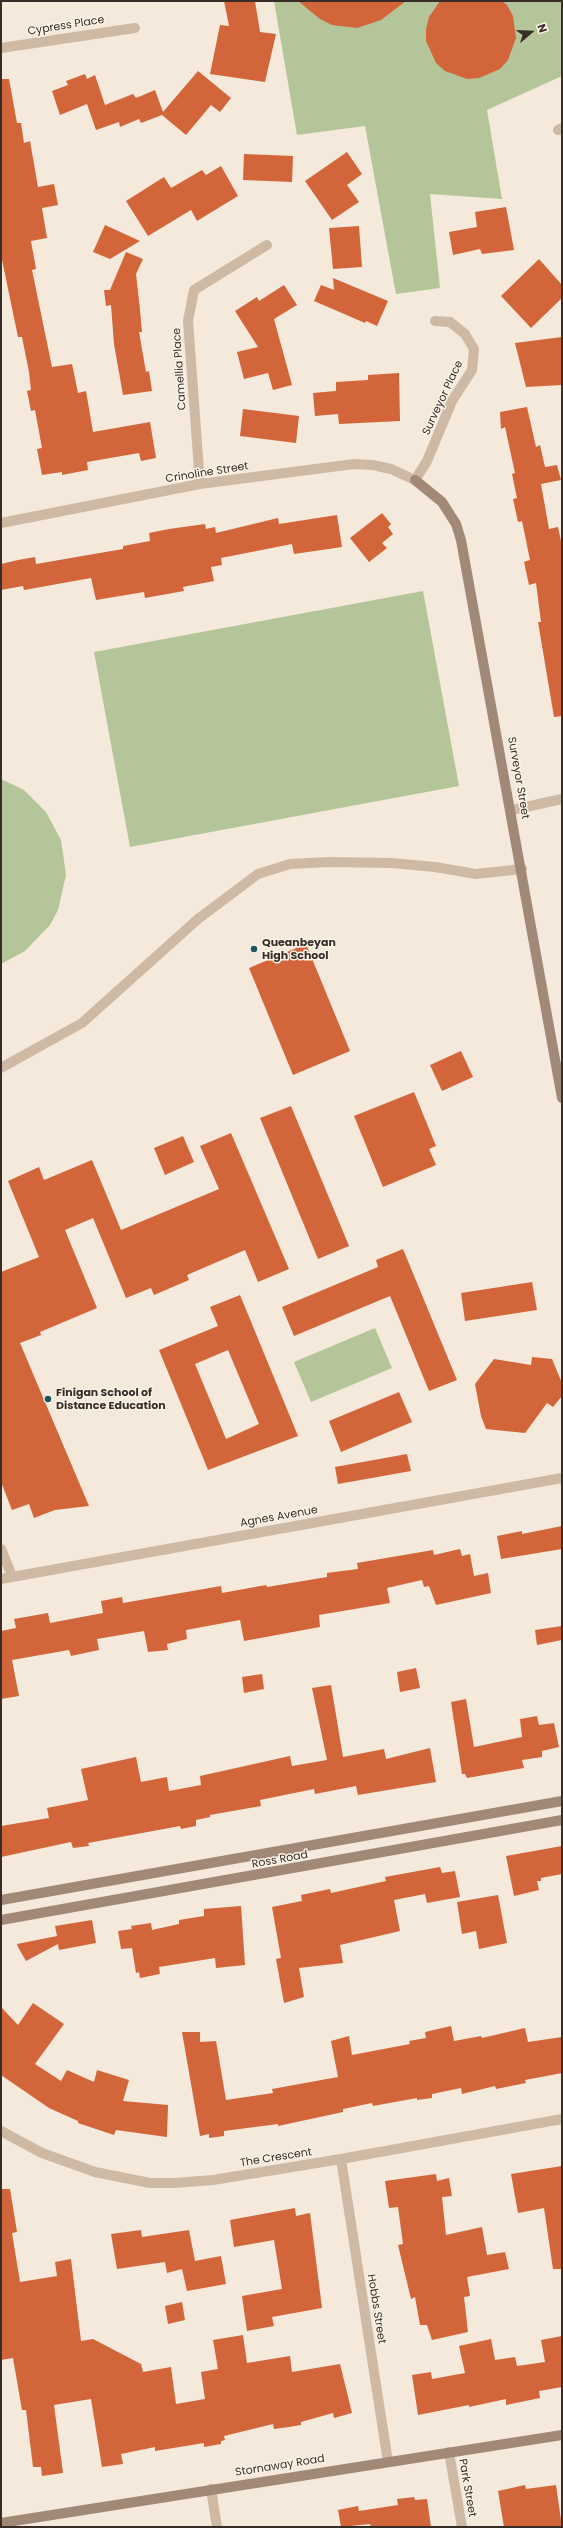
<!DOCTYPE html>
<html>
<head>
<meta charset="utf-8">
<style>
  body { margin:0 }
  #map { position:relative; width:563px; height:2528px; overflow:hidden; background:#f4e9da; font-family:Poppins,sans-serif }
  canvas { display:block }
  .frame { position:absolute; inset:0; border:2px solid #392d27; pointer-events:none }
  .north { position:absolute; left:511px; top:12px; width:40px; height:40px; -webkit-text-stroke:3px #fbf3e7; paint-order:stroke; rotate:71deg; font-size:11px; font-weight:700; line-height:16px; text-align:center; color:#392d27 }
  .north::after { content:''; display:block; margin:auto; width:14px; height:18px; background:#392d27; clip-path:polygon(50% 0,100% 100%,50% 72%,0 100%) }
</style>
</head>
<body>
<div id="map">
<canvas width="563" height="2528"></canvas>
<div class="frame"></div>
<div class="north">N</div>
</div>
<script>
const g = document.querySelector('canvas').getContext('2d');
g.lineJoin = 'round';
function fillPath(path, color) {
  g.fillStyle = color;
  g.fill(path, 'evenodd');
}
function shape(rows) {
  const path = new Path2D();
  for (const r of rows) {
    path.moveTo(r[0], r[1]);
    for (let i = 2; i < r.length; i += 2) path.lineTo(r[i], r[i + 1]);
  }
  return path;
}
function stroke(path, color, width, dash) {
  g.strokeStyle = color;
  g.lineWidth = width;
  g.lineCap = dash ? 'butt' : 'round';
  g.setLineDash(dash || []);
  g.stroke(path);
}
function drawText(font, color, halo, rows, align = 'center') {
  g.font = font + ' Poppins,sans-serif';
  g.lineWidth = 3;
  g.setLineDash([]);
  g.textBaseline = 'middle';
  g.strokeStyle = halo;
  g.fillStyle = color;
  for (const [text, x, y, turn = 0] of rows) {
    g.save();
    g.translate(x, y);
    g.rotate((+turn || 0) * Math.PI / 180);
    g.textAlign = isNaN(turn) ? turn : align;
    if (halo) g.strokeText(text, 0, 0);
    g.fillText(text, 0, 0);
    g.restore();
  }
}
const green = shape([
  [274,1,562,1,562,76,487,110,502,199,430,194,440,288,396,294,365,126,297,135],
  [423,591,459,786,130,847,94,652],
  [1,779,24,790,46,812,61,840,66,875,58,910,50,925,25,951,1,964],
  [375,1328,392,1368,311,1402,294,1362]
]);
const building = shape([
  [224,1,255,1,260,32,276,34,265,82,210,74,220,25,229,26],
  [298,1,406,1,381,20,357,28,332,25,320,19],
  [440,1,502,1,507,5,513,16,516,38,508,60,500,69,479,78,467,79,445,71,436,63,426,41,426,29,429,17],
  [198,71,231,98,220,112,211,105,186,135,162,115,141,123,139,119,120,127,119,122,96,130,87,104,60,115,52,91,68,85,66,81,85,74,87,79,95,75,105,105,133,94,136,98,155,90,163,112],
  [1,79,9,79,17,123,21,123,24,143,30,141,38,187,54,184,58,205,42,208,47,238,31,241,36,269,32,270,52,367,72,364,78,393,86,391,93,432,150,422,156,458,141,461,139,453,87,462,88,470,62,475,62,472,42,475,37,449,42,448,35,410,31,411,27,391,31,390,29,372,22,337,18,337,1,255],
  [347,152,362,174,347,185,359,202,332,220,305,181],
  [244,154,293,156,292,182,243,180],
  [221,166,238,196,197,221,191,210,148,236,126,201,164,177,171,188,202,170,206,175],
  [506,207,514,250,482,254,480,249,453,255,449,232,477,227,475,212],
  [105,225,140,241,110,259,93,252],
  [359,226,362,267,333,269,329,228],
  [126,252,143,259,136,274,140,310,142,332,139,332,146,372,149,371,152,391,123,395,114,344,111,305,106,306,104,290,110,290],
  [539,259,562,285,562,298,531,328,501,296],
  [333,278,388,301,377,326,366,321,365,323,314,301,321,285,334,290],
  [284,285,297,305,274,319,292,385,273,390,268,373,244,379,237,352,258,347,235,311,257,297,259,301],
  [562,337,562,385,526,387,515,343],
  [399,373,400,421,339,424,338,414,315,416,313,393,336,391,336,382,368,380,368,375],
  [527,407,536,447,540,445,545,467,557,465,561,480,541,484,549,529,558,527,562,546,562,716,554,717,538,622,541,622,536,583,529,585,524,562,530,560,522,521,518,522,513,499,517,498,512,474,515,473,505,427,501,429,500,412],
  [243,409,299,416,296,443,240,436],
  [382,513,391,524,388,527,393,534,382,543,387,548,369,562,350,538],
  [337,515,342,547,294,554,292,544,221,558,222,565,211,567,214,581,183,587,184,591,145,598,144,592,96,600,91,578,24,590,23,586,1,590,1,564,18,560,35,557,36,564,123,549,123,546,150,541,149,533,169,529,205,524,206,529,215,527,216,533,278,518,279,524],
  [306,944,350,1051,293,1075,249,968],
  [461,1051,473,1077,442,1091,430,1065],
  [414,1092,436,1146,429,1149,436,1165,383,1187,354,1116],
  [291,1106,349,1246,318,1259,260,1118],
  [231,1133,289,1269,258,1282,245,1250,187,1275,189,1280,154,1295,151,1288,126,1298,93,1218,65,1230,97,1308,40,1332,41,1335,20,1343,89,1506,55,1510,34,1518,29,1504,12,1510,1,1482,1,1272,39,1257,8,1181,39,1167,44,1180,92,1160,121,1230,219,1189,200,1146],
  [183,1136,194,1162,165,1175,154,1148],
  [403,1249,457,1380,429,1391,390,1296,294,1336,282,1307,378,1267,376,1260],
  [532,1282,537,1310,465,1321,461,1293],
  [240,1295,298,1436,208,1470,159,1350,218,1326,210,1307],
  [228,1350,259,1424,226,1439,195,1364],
  [532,1357,552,1359,562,1383,562,1396,553,1407,547,1403,525,1433,486,1429,481,1416,475,1384,494,1359,531,1365],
  [399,1392,412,1422,341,1452,329,1421],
  [407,1454,411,1471,338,1484,335,1467],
  [562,1526,562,1549,501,1559,497,1536,522,1531,522,1534],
  [460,1549,462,1556,470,1554,474,1576,488,1573,491,1593,436,1605,429,1586,424,1587,422,1580,387,1588,390,1603,319,1615,320,1627,244,1641,240,1620,186,1630,187,1639,167,1644,168,1650,148,1652,144,1631,97,1639,99,1650,71,1656,69,1650,12,1660,19,1696,1,1699,1,1631,16,1628,14,1619,48,1613,50,1623,103,1613,101,1601,122,1597,123,1603,221,1586,222,1593,266,1585,267,1587,327,1577,327,1573,358,1569,357,1563,433,1550,434,1555],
  [562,1626,562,1640,537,1645,535,1630],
  [416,1668,420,1688,400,1692,397,1672],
  [262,1674,264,1689,244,1693,242,1677],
  [331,1685,343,1757,384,1749,386,1759,430,1748,436,1782,358,1795,356,1786,315,1794,314,1789,260,1800,261,1806,210,1815,210,1817,196,1820,196,1826,181,1829,180,1826,88,1843,89,1846,73,1848,71,1842,1,1857,1,1826,49,1818,47,1808,88,1800,81,1769,136,1757,141,1782,167,1777,169,1791,201,1785,200,1776,290,1756,292,1766,327,1760,312,1688],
  [466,1699,474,1747,522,1737,520,1719,537,1716,539,1725,554,1723,559,1747,542,1751,542,1757,522,1760,524,1768,467,1778,465,1774,462,1774,451,1702],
  [562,1846,562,1874,541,1878,541,1881,537,1881,539,1890,514,1896,506,1856],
  [440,1867,442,1873,455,1871,460,1897,427,1903,425,1894,394,1900,400,1931,340,1945,343,1963,299,1968,304,1997,284,2003,276,1959,281,1958,272,1907,302,1901,301,1895,330,1889,331,1893,386,1881,385,1877],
  [498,1895,507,1943,479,1949,476,1931,462,1934,457,1902],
  [241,1906,245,1965,216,1968,215,1958,159,1967,160,1974,140,1978,139,1972,136,1973,132,1948,121,1949,118,1931,132,1929,131,1926,151,1923,152,1930,179,1924,179,1920,204,1916,204,1909],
  [92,1920,96,1943,59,1950,58,1944,26,1961,18,1947,17,1944,57,1936,55,1926],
  [33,2003,64,2024,35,2064,61,2081,67,2070,94,2082,97,2070,129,2080,123,2101,168,2105,167,2137,116,2130,114,2135,78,2123,78,2121,49,2108,1,2075,1,2007,18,2025],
  [451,2026,454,2041,481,2036,482,2038,525,2028,528,2042,562,2037,562,2073,525,2080,526,2083,496,2089,495,2086,462,2094,461,2088,432,2094,432,2098,417,2100,417,2098,373,2106,372,2103,343,2109,343,2112,278,2126,278,2124,224,2131,224,2136,209,2138,209,2134,200,2136,182,2032,200,2032,200,2042,216,2041,226,2100,273,2093,272,2089,338,2077,331,2041,349,2036,352,2055,410,2044,409,2041,426,2038,425,2032],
  [562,2166,562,2269,553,2269,544,2208,518,2213,511,2174],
  [436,2174,437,2181,449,2178,452,2196,442,2197,446,2235,482,2227,487,2255,505,2252,509,2269,467,2277,470,2296,464,2297,468,2332,432,2340,427,2325,420,2325,415,2297,411,2299,398,2245,403,2244,398,2207,389,2208,385,2181],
  [1,2189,10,2189,17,2232,12,2233,20,2282,57,2276,55,2262,71,2259,81,2341,93,2339,141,2364,143,2372,171,2367,176,2404,205,2399,201,2372,218,2369,213,2340,243,2335,247,2363,290,2356,292,2372,340,2364,352,2413,334,2418,333,2413,301,2422,301,2425,289,2427,274,2429,273,2424,224,2436,225,2440,221,2441,221,2444,204,2447,204,2443,155,2451,155,2447,121,2454,123,2464,102,2467,91,2399,54,2405,63,2473,42,2476,41,2467,33,2467,26,2410,22,2410,13,2358,1,2360],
  [295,2208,296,2216,310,2213,322,2308,272,2317,274,2326,247,2331,242,2296,282,2289,274,2240,234,2247,230,2220],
  [141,2230,142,2237,189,2230,195,2261,221,2256,226,2284,187,2291,182,2269,167,2273,165,2262,117,2269,111,2234],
  [182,2302,185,2320,168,2324,165,2306],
  [562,2336,562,2387,539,2391,540,2398,506,2405,506,2399,469,2407,469,2405,418,2415,412,2375,431,2372,432,2379,465,2373,459,2346,491,2339,495,2360,515,2357,517,2366,545,2362,541,2340],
  [525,2485,526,2489,556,2485,562,2527,504,2527,498,2491],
  [414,2497,415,2500,427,2499,431,2527,371,2527,370,2524,341,2527,338,2510,358,2506,359,2511,398,2505,397,2499]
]);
const lane = shape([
  [1,1068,82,1023,198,919,258,874,290,864,330,862,392,863,435,867,476,874,522,869],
  [1,1549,12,1576]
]);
const street = shape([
  [1,48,135,28],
  [558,130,562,128],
  [200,484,188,321,194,290,267,245],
  [1,523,200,484,354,464,373,465,391,469,415,480,427,461,452,401,472,370,473,360,474,349,465,334,450,322,435,321],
  [512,810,562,799],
  [1,1579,562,1478],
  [1,2131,42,2153,95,2172,150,2183,174,2183,213,2180,341,2159,562,2119],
  [341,2159,388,2462],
  [449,2452,462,2527],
  [211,2489,217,2527]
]);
const secondary = shape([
  [415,480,442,502,456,524,461,540,562,1098],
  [1,1900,562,1801],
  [1,1920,562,1820],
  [1,2523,562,2435]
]);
const markers = [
  [254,949,4,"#18575f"],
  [48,1399,4,"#18575f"]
];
const streetNames = [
  ["Cypress Place",66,26,-9],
  ["Camellia Place",180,369,-94],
  ["Surveyor Place",443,398,-65],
  ["Crinoline Street",207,473,-9],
  ["Surveyor Street",518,778,80],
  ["Agnes Avenue",279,1517,-10],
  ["Ross Road",280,1860,-10],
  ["The Crescent",276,2158,-9],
  ["Hobbs Street",376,2309,81],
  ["Stornaway Road",280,2466,-9],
  ["Park Street",467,2488,80]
];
const poiNames = [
  ["Queanbeyan",262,943],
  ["High School",262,956],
  ["Finigan School of",56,1393],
  ["Distance Education",56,1406]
];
fillPath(green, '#b4c599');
fillPath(building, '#d3653a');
stroke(lane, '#ceb9a5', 10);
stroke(street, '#ceb9a5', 10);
stroke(secondary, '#a28876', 10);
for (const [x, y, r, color] of markers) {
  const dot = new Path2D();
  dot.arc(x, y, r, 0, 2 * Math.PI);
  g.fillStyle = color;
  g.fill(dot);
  stroke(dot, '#fbf3e7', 1.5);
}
drawText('11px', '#392d27', '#fbf3e7', streetNames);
drawText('bold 11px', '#392d27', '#fbf3e7', poiNames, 'left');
</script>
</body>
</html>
